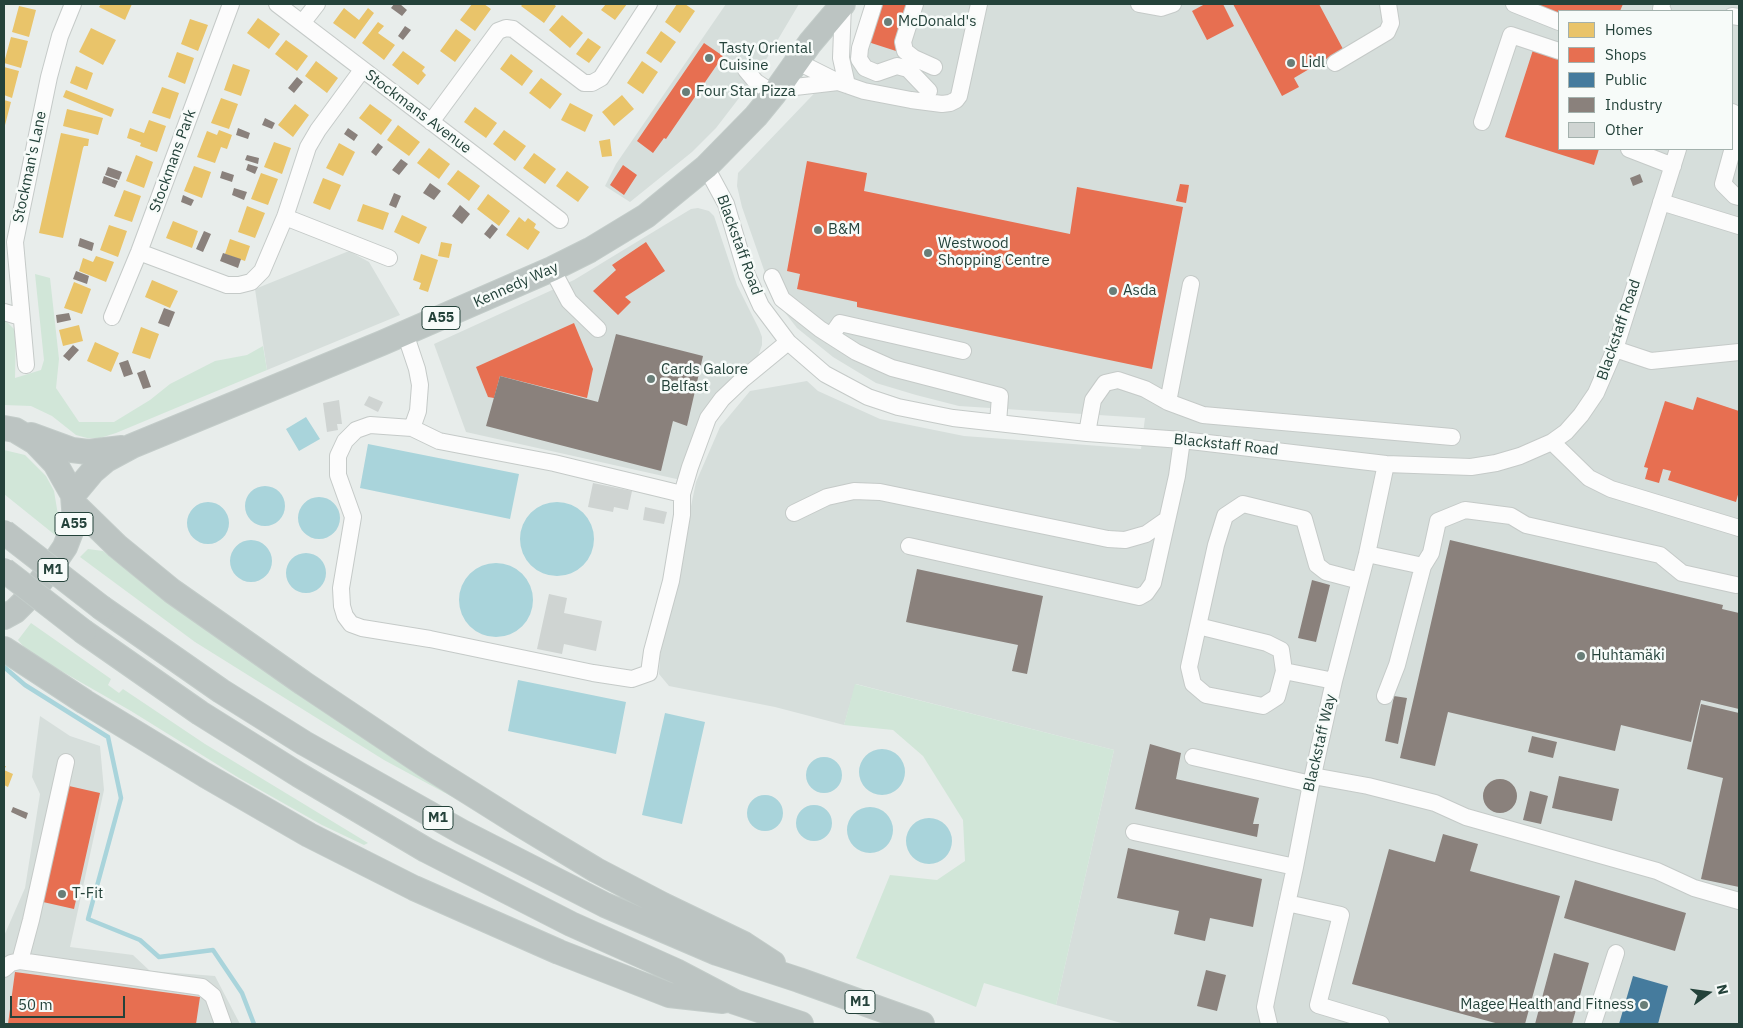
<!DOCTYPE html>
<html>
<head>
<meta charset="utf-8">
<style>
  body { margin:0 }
  #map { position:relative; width:1743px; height:1028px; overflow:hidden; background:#e8edeb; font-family:"IBM Plex Sans",sans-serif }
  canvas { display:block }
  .frame { position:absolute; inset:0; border:5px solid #24423a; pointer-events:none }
  .legend { position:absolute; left:1558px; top:10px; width:175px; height:140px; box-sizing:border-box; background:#f7fbf9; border:1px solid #a3b1ad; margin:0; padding:6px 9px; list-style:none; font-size:15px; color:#24423a }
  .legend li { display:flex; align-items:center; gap:10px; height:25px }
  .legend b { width:25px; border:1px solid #a3b1ad }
  .north { position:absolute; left:1683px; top:968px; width:50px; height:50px; -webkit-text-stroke:4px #f7fbf9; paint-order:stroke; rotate:76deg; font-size:14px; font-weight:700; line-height:20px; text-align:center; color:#24423a }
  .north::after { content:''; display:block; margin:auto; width:18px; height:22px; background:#24423a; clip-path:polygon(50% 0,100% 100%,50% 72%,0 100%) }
  .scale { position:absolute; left:10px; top:996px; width:115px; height:22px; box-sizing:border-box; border:2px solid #24423a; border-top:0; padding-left:6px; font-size:15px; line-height:18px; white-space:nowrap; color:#24423a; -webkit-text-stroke:4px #f7fbf9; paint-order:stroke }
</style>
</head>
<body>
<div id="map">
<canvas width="1743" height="1028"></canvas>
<div class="frame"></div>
<ul class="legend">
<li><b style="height:14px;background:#e9c46a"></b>Homes</li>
<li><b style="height:14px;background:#e76f51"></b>Shops</li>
<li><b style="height:14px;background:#457b9d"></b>Public</li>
<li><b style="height:14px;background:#8a817c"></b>Industry</li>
<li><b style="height:14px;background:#cfd4d2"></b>Other</li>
</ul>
<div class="north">N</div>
<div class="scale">50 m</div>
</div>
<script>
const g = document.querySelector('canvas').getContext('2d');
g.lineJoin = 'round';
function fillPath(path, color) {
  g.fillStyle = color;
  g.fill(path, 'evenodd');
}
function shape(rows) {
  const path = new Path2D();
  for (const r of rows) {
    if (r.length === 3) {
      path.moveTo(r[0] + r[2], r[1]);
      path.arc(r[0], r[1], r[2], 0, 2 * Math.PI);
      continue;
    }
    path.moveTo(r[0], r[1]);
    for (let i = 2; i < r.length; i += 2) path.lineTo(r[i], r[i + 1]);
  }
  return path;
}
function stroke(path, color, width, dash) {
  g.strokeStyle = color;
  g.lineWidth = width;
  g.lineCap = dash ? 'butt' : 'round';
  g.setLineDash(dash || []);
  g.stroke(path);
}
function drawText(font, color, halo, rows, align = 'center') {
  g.font = font + ' "IBM Plex Sans",sans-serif';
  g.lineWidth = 5;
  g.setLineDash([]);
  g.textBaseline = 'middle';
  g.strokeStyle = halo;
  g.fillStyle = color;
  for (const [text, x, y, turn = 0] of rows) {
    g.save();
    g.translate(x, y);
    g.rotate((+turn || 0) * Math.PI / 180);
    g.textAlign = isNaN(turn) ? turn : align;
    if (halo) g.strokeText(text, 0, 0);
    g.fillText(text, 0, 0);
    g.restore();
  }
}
const built = shape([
  [726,4,799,4,764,63,746,89,716,128,692,152,630,202,605,186,616,164],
  [866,4,1739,4,1739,1024,1125,1024,1056,1005,1114,750,856,684,844,725,775,707,669,686,659,674,660,656,696,482,720,427,750,391,807,381,818,391,880,419,964,436,1141,449,1145,418,959,406,916,395,876,383,833,357,797,328,783,310,771,290,742,207,737,186,738,173,852,54],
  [1559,11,1732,11,1732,149,1559,149],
  [698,208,709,211,714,216,737,285,759,329,762,337,762,345,758,356,716,398,696,425,681,480,466,432,434,344,574,280,691,209],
  [349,251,369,262,400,315,267,370,255,289],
  [40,716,70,736,100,746,104,790,70,947,133,955,150,971,215,976,240,1024,4,1024,4,936,25,888,40,794,32,777]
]);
const green = shape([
  [35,274,50,278,59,359,56,388,79,422,114,422,150,400,170,384,215,361,247,355,263,346,267,370,116,433,100,438,87,438,76,435,52,416,31,406,4,405,4,319,16,331,15,378,41,370,44,360],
  [4,450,25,455,46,476,54,491,58,515,55,535,4,494],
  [88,549,103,551,185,614,471,807,384,760,195,642,80,557],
  [31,623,111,679,108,685,119,693,123,689,205,744,368,843,364,845,322,825,239,778,131,711,28,652,18,640],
  [855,684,1114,750,1056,1005,984,983,976,1007,856,958,890,875,937,880,965,861,963,820,923,756,893,730,844,725]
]);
const water = shape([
  [306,417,320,439,299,451,286,429],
  [368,444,519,474,510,519,360,488],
  [265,506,20],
  [319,518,21],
  [557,539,37],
  [208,523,21],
  [251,561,21],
  [306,573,20],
  [496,600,37],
  [518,680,626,702,616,754,508,731],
  [665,713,705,722,682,824,642,815],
  [882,772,23],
  [824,775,18],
  [765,813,18],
  [814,823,18],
  [870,830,23],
  [929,841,23]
]);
const homes = shape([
  [101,4,132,4,125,20,99,7],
  [472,4,484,4,491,9,475,31,460,20],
  [523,4,553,4,556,6,544,23,521,6],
  [606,4,627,4,615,20,601,10],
  [677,4,685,4,695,11,680,33,665,22],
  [19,6,36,10,29,37,12,32],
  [344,8,359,20,368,8,374,13,355,39,333,23],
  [562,15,583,33,570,48,549,30],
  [258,18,280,34,269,49,247,33],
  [190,19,208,25,198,51,181,44],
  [378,22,384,26,378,33,395,45,384,60,362,43],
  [91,28,116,40,103,65,79,52],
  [456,29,471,40,455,62,440,51],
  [661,31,676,42,661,63,646,53],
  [11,37,28,41,21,68,4,63],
  [588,38,601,47,589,63,576,54],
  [286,40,308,56,297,71,275,54],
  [403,51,425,67,422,71,426,75,418,85,392,65],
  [177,52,194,58,185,84,168,77],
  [511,54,533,71,522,86,500,69],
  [316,61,338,78,327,93,305,76],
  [642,61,658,72,643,94,627,83],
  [233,64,250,70,241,96,224,90],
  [76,66,93,73,87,90,70,83],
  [4,67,19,71,12,98,4,95],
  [541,78,562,94,550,109,529,93],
  [162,87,179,93,170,119,152,113],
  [66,90,114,109,111,117,63,97],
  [622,95,634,109,614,126,602,112],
  [221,98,238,104,229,129,211,123],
  [4,100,11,102,4,129],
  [570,103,593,115,585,132,561,120],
  [295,104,309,115,293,137,278,125],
  [370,104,392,120,381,135,359,118],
  [475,107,497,123,486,138,464,122],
  [67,109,103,118,98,135,63,126],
  [149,120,166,126,157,152,140,146,141,143,127,138,130,128,144,133],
  [398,125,420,142,409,156,387,140],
  [219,130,232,135,227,149,221,147,215,163,197,157,207,131,217,135],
  [504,130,526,146,515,161,493,144],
  [61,133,89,139,88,146,84,146,83,148,63,238,39,233],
  [610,139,612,156,602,157,599,141],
  [274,142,291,148,282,174,264,167],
  [339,143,355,152,343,176,326,168],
  [429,148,450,164,439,179,417,163],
  [534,153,556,169,545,184,523,168],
  [136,155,153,162,144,188,126,181],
  [194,166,211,172,202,198,184,191],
  [458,170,480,186,469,201,447,184],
  [567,171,589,187,578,202,556,186],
  [261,173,278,179,268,205,251,199],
  [323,178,341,185,330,210,313,203],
  [124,190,141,196,132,222,114,216],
  [488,194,510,211,499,226,477,209],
  [363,204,389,213,383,230,357,221],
  [247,206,265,213,255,238,238,232],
  [402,215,427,227,419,244,394,232],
  [519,217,525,222,528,218,536,224,534,228,540,232,528,250,506,235],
  [173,221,198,231,192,248,166,238],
  [109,225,127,231,118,257,100,250],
  [230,239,250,246,245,261,225,254],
  [441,242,452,244,449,258,438,256],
  [421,254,438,260,428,292,419,289,421,283,413,280],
  [96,256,114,262,106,282,79,271,83,258,93,262],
  [152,280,178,291,170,308,145,297],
  [74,282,91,289,82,314,64,308],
  [79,325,83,341,63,346,59,330],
  [141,327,159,334,150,359,132,353],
  [95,342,119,353,111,372,87,361],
  [4,766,6,766,4,770,13,774,8,787,4,785]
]);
const shops = shape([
  [876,4,911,4,896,51,865,41],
  [1205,4,1223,4,1234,26,1207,40,1192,11],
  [1233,4,1319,4,1343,49,1294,78,1299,87,1282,96],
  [1532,4,1623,4,1620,11,1559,11,1559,15],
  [704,43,723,56,666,139,664,138,653,153,637,141],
  [1533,50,1559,59,1559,149,1599,149,1594,165,1505,137],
  [807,161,867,173,864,191,1070,234,1077,187,1183,207,1152,369,857,307,857,302,797,289,800,274,787,271],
  [623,165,637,175,624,195,610,185],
  [1180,184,1189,185,1186,203,1176,201],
  [646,242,665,271,625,297,631,302,618,315,593,291,616,270,612,265],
  [574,323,593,369,587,398,500,376,494,398,488,397,476,367],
  [1697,397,1739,411,1739,491,1736,502,1668,480,1671,471,1663,469,1659,483,1645,479,1648,468,1644,467,1665,401,1693,410],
  [69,786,100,793,74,909,43,902],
  [15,972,200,997,196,1024,8,1024]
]);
const public = shape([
  [1633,976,1668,986,1658,1024,1619,1024]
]);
const industry = shape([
  [394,4,400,4,407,10,402,16,391,8],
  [405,26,411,30,403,40,398,36],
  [297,77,303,82,294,93,288,88],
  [265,118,275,123,272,129,262,125],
  [238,128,250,133,248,139,236,135],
  [348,128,358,135,354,141,344,134],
  [378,143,383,147,376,156,371,152],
  [247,155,259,158,258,164,245,160],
  [401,159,408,164,399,175,392,170],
  [248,164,258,167,255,174,246,170],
  [108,167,122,172,119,180,105,175],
  [222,171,234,175,232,182,220,178],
  [1640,174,1643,182,1633,186,1630,178],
  [104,176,118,181,115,188,102,183],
  [430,183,441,191,434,200,423,193],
  [234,188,247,192,244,200,232,195],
  [394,193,401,196,396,208,389,205],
  [183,195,194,200,191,206,181,202],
  [460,205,470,214,462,224,452,216],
  [492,224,498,229,490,239,484,234],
  [204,231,211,234,203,252,196,249],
  [80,238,94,243,92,251,78,246],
  [223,253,241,259,238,268,220,261],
  [76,271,89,276,87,284,73,279],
  [164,308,175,312,169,327,158,323],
  [69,313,71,320,57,323,56,315],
  [616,334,703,356,687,426,673,421,661,471,486,426,500,376,598,402],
  [73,345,79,350,69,361,63,356],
  [128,360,133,374,124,377,119,363],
  [145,370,151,387,143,389,137,373],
  [1450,540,1723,605,1722,609,1739,613,1739,709,1701,700,1691,742,1621,725,1615,751,1448,712,1435,766,1400,758],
  [917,569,1043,596,1027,674,1012,671,1018,645,906,622],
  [1312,580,1330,585,1316,642,1298,638],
  [1394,696,1407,698,1398,744,1385,741],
  [1701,704,1739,713,1739,887,1701,879,1723,778,1687,769],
  [1532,736,1557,742,1553,758,1528,752],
  [1150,744,1181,753,1176,779,1259,798,1253,824,1259,824,1257,837,1135,809],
  [1559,776,1619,789,1612,821,1552,808],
  [1500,796,17],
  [1530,791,1548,796,1541,824,1523,820],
  [13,807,28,813,26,819,11,812],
  [1443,834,1478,844,1470,871,1560,896,1525,1024,1499,1024,1352,984,1389,849,1435,862],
  [1128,848,1262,879,1253,927,1210,918,1205,941,1174,934,1179,911,1117,898],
  [1575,880,1686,913,1675,951,1564,918],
  [1554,953,1589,963,1572,1024,1535,1024],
  [1206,970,1226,975,1217,1011,1197,1006]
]);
const stream = shape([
  [4,667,25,685,108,737,121,798,88,919,140,940,159,957,213,950,242,993,254,1024]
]);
const building = shape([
  [369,396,383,402,378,412,364,405],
  [339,400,342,424,337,424,338,430,327,432,323,403],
  [593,483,632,491,628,510,614,507,613,512,588,507],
  [645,507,667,512,664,524,643,520],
  [549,594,567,598,564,613,602,621,596,651,564,644,562,654,537,649]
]);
const minor = shape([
  [277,4,560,220],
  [843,4,841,58,847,85],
  [874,4,860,48,859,59,865,68,877,73,897,66,908,69,929,91],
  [915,4,903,42,905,51,914,58,934,67],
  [1139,4,1161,8,1173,4],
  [1514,4,1559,22],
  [1662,4,1661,9,1663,11],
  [1732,16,1739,17],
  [303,22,317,4],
  [798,62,838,82,864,91,911,100,942,104,950,103,956,100,959,96,979,4],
  [1335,63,1387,32,1391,23,1388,4],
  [746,70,756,82,774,94],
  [778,89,838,82],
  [1732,112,1739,116],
  [431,122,498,31,506,28,513,29,584,83,592,83,601,78,649,4],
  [1482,122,1511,35,1559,51],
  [1739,126,1723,184,1735,196,1739,197],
  [1629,149,1673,166],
  [706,167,726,204,747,275,761,306,788,342,825,374,868,397,898,407,953,418,1087,433,1182,440,1386,464,1471,467,1496,463,1520,456,1552,442,1566,432,1581,415,1596,393,1615,349,1678,149],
  [1661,202,1739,226],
  [285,217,389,258],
  [139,252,227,285,239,285,251,282,262,271,285,217,308,147,318,130,362,70],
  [552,269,569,301,598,329],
  [772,277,782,299,820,329,856,352,892,368,1000,396,998,423],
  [4,312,21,317],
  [112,317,139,252,231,4],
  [405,333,417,369,420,385,418,411,412,428],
  [831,336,840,323,963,351],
  [1615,349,1651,361,1739,352],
  [26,365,15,242,49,77,60,36,73,4],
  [1168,402,1191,284],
  [1087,433,1093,400,1105,383,1118,380,1145,389,1168,402,1203,415,1452,437],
  [1552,442,1589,478,1611,489,1739,528],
  [682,494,554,463,439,441,412,428,370,425,356,430,345,441,338,456,338,475,353,517,341,588,342,606,345,616,351,624,362,628,430,639,593,673,632,679,649,673,652,651,671,581,682,515,682,494,690,467,708,418,722,399,743,379,788,342],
  [794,513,827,497,854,491,880,492,1108,539,1125,540,1146,534,1166,520],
  [909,546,1139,597,1146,593,1153,583,1177,476,1182,440],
  [1367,554,1423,566,1431,553,1438,521,1465,510,1511,516,1526,525,1660,555,1682,573,1736,585],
  [1198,626,1189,667,1193,684,1206,695,1263,706,1277,697,1284,671],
  [1334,681,1284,671,1281,650,1267,643,1198,626,1216,545,1225,516,1243,504,1304,519,1317,565,1326,572,1360,581],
  [1385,696,1397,665,1423,566],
  [1193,757,1311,784],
  [1313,776,1368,786,1435,803,1466,817,1657,871,1694,888,1739,901],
  [1134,832,1295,867],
  [1287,903,1341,915,1318,1005,1381,1024],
  [20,961,31,920,66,762],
  [4,969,11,963,20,961,202,987,213,996,223,1024],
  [1269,1024,1265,1007,1267,997,1295,867,1311,784,1334,681,1367,554,1386,464],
  [1593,1024,1616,953]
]);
const highway = shape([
  [4,428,15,430,35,442,55,463,73,495,75,521,65,547,50,569,25,601,15,611,4,617],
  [31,435,72,450,88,452,122,448],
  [73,495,93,471,106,460,132,446,382,343,552,269,590,250,646,216,706,167,756,116,774,94,810,43,843,4],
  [75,505,117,546,172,591,303,683,424,764,518,823,596,870,663,905,744,944,773,963],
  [102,608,221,691,304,743,462,832,605,905,717,953,799,980,922,1024],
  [84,632,200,713,299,775,426,850,571,924,676,971,735,1002,801,1024],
  [4,649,85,702,205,775,309,835,414,888,559,952,669,995,723,1001]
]);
const highwayBridge = shape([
  [4,532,102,608],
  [4,570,84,632]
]);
const markers = [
  [888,22,5,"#697e78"],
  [709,58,5,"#697e78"],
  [1291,63,5,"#697e78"],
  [686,92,5,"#697e78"],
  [818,230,5,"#697e78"],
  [928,253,5,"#697e78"],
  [1113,291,5,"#697e78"],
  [651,379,5,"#697e78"],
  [1581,656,5,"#697e78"],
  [62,894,5,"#697e78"],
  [1644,1005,5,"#697e78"]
];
const shields = [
  [441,318,38],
  [74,524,38],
  [53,570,30],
  [438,818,30],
  [860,1002,30]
];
const shieldNames = [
  ["A55",441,318],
  ["A55",74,524],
  ["M1",53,570],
  ["M1",438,818],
  ["M1",860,1002]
];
const poiNames = [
  ["McDonald's",898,22],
  ["Tasty Oriental",719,49],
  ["Cuisine",719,66],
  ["Lidl",1301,63],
  ["Four Star Pizza",696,92],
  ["B&M",828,230],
  ["Westwood",938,244],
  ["Shopping Centre",938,261],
  ["Asda",1123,291],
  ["Cards Galore",661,370],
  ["Belfast",661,387],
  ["Huhtamäki",1591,656],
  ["T-Fit",72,894],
  ["Magee Health and Fitness",1634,1005,"right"]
];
const streetNames = [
  ["Stockmans Avenue",418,112,37],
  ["Stockmans Park",173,161,-70],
  ["Stockman's Lane",30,167,-78],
  ["Blackstaff Road",739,245,70],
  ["Kennedy Way",516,285,-24],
  ["Blackstaff Road",1619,330,-71],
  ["Blackstaff Road",1226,445,6],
  ["Blackstaff Way",1320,743,-77]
];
fillPath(built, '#d6dedb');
fillPath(green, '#d1e6d8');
fillPath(water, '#a9d4db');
fillPath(homes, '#e9c46a');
fillPath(shops, '#e76f51');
fillPath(public, '#457b9d');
fillPath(industry, '#8a817c');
stroke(stream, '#a9d4db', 4.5);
fillPath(building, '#cfd4d2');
stroke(minor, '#c5cac8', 18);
stroke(highway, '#c3ccc9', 26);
stroke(minor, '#fcfcfc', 16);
stroke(highway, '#bcc4c2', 24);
stroke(highwayBridge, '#c3ccc9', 26, []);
stroke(highwayBridge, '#bcc4c2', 24);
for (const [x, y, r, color] of markers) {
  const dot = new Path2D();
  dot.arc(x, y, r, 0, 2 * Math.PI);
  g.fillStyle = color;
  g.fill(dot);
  stroke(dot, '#f7fbf9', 2);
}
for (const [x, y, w] of shields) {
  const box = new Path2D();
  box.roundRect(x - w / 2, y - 11.5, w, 23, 4);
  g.fillStyle = '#f7fbf9';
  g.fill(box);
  stroke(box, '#24423a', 1);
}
drawText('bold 14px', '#24423a', null, shieldNames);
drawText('15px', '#24423a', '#f7fbf9', poiNames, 'left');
drawText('15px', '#24423a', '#f7fbf9', streetNames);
</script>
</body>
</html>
